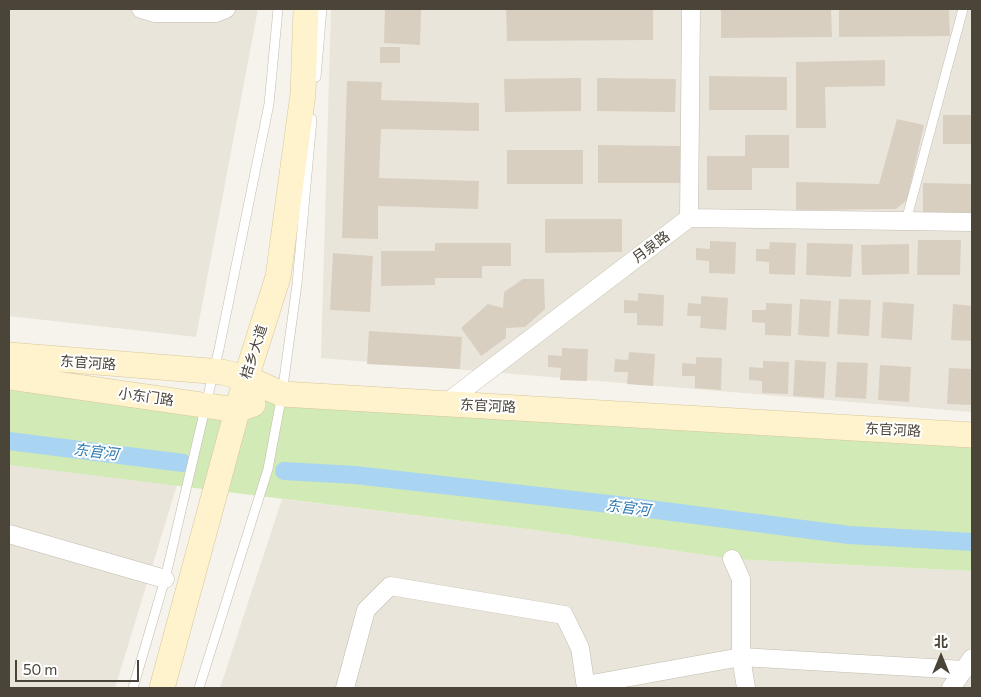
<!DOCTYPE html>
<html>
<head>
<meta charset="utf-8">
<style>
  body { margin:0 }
  #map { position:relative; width:981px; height:697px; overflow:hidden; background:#f6f3ec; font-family:Commissioner,"Noto Sans SC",sans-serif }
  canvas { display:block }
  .frame { position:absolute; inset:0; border:10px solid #4b4439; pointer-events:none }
  .north { position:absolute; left:916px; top:632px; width:50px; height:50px; -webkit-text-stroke:4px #fff; paint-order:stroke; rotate:0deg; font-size:14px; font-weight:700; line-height:20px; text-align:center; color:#4b4439 }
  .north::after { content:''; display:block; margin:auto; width:18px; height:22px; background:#4b4439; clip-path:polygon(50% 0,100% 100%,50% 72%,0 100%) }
  .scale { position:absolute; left:15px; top:660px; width:124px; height:22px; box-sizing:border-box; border:2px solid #4b4439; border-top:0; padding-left:6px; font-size:15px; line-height:18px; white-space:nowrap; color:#4b4439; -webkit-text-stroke:4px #fff; paint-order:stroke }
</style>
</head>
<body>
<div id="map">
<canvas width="981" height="697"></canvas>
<div class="frame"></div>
<div class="north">北</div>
<div class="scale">50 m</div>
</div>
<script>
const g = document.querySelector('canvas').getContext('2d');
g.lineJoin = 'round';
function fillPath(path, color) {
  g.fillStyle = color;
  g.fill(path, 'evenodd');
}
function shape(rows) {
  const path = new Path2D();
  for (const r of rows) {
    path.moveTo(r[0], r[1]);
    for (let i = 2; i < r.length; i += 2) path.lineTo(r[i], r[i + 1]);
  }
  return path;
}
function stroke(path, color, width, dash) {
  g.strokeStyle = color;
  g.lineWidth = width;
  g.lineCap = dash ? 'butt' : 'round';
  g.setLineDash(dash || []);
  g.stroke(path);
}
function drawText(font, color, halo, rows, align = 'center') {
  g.font = font + ' Commissioner,"Noto Sans SC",sans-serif';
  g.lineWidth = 4;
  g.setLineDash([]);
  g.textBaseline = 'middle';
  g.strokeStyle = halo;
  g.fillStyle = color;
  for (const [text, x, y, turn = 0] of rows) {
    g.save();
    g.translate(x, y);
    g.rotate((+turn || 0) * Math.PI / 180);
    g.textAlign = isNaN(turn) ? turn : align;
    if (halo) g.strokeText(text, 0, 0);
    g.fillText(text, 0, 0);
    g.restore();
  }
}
const residential = shape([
  [9,9,258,9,196,337,9,316],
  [331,9,972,9,972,412,321,358],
  [9,465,177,485,115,688,9,688],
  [282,499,535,530,732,559,972,571,972,688,220,688]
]);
const green = shape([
  [9,385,187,408,282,394,972,435,972,571,732,559,535,530,9,465]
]);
const canal = shape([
  [9,441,183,463],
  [284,471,355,475,618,505,849,535,972,542]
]);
const building = shape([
  [385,9,421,9,420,45,384,43],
  [506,9,653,9,653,40,507,41],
  [721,9,831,9,832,37,721,38],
  [839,9,949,9,950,36,839,37],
  [380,47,400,47,400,63,380,63],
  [885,60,885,86,825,87,826,128,796,128,796,62],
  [709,76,787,77,787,110,709,110],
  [581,78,581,111,505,112,504,79],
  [597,78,676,79,675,112,597,111],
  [347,81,382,82,381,100,479,103,479,131,381,129,379,178,479,181,478,209,378,206,378,239,342,238],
  [943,115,972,115,972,144,943,144],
  [897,119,924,125,907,200,896,209,796,210,796,182,879,184],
  [745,135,789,135,789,168,752,168,752,190,707,190,707,156,745,156],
  [598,145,682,146,681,183,598,183],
  [507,150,583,150,583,184,507,184],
  [923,183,972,184,972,213,923,213],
  [545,219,622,219,622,252,545,253],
  [918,240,961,240,960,275,917,275],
  [710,241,736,242,735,274,709,273,709,261,696,260,696,248,710,249],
  [770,242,796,243,795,275,769,274,769,262,756,261,756,249,769,249],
  [435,243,511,243,511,266,482,266,482,278,435,278,435,285,381,286,381,251,435,251],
  [807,243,853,244,851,277,806,275],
  [909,244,909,274,862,275,861,245],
  [333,253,373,256,370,312,330,310],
  [523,279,544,279,545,309,525,327,506,328,506,338,481,356,461,328,488,304,503,308,504,292],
  [638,293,664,295,663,326,637,325,637,313,624,313,624,300,638,301],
  [701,296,728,298,726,330,700,328,701,316,687,316,688,303,701,304],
  [800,299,831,301,829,337,798,335],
  [839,299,871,300,869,336,837,334],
  [883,302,914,304,912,340,881,338],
  [766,303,792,304,791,336,765,335,765,323,752,322,752,310,766,310],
  [953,304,972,306,972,341,951,340],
  [369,331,462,337,460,369,367,364],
  [562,348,588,349,587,381,560,380,561,368,548,367,548,355,562,356],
  [629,352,655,354,653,386,627,384,628,372,614,372,615,359,628,360],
  [696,357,722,358,721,390,695,388,695,376,682,376,682,363,696,364],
  [795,360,826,362,824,398,793,396],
  [763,361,789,362,788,394,762,393,762,381,749,380,749,367,763,368],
  [837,362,868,363,866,399,835,397],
  [880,365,911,367,909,402,878,400],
  [949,368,972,369,972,405,947,404]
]);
const lane = shape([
  [316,77,322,9],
  [906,221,963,9],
  [133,688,165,579,219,349,269,104,278,9],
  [199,688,268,469,282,394,297,284,312,119]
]);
const street = shape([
  [141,9,154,13,216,13,226,9],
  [689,218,972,222],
  [446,403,689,218,691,9],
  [9,534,165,579],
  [732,559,741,579,741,657,746,688],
  [586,685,741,657,964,670],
  [345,688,366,610,390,586,564,615,580,648,586,688],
  [951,688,972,658]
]);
const secondary = shape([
  [9,355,222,372,246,378,282,394,972,435],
  [9,377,237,410,253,404],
  [162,688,246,378,278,277,303,94,306,9]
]);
const streetNames = [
  ["月泉路",651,247,-37],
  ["桔乡大道",254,352,-72],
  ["东官河路",88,363,4],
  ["小东门路",146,397,8],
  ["东官河路",488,406,3],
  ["东官河路",893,430,3]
];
const waterNames = [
  ["东官河",96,452,7],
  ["东官河",628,508,7]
];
fillPath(residential, '#eae5da');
fillPath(green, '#d2eab5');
stroke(canal, '#a9d4f2', 18);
fillPath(building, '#d8cfc1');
stroke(lane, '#c2bbae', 10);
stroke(street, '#c2bbae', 19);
stroke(secondary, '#d6c79b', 26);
stroke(lane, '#fff', 9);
stroke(street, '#fff', 18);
stroke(secondary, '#fff3cd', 25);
drawText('14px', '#4b4439', '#fff', streetNames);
drawText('italic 15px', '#2e7ab2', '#fff', waterNames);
</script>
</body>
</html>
